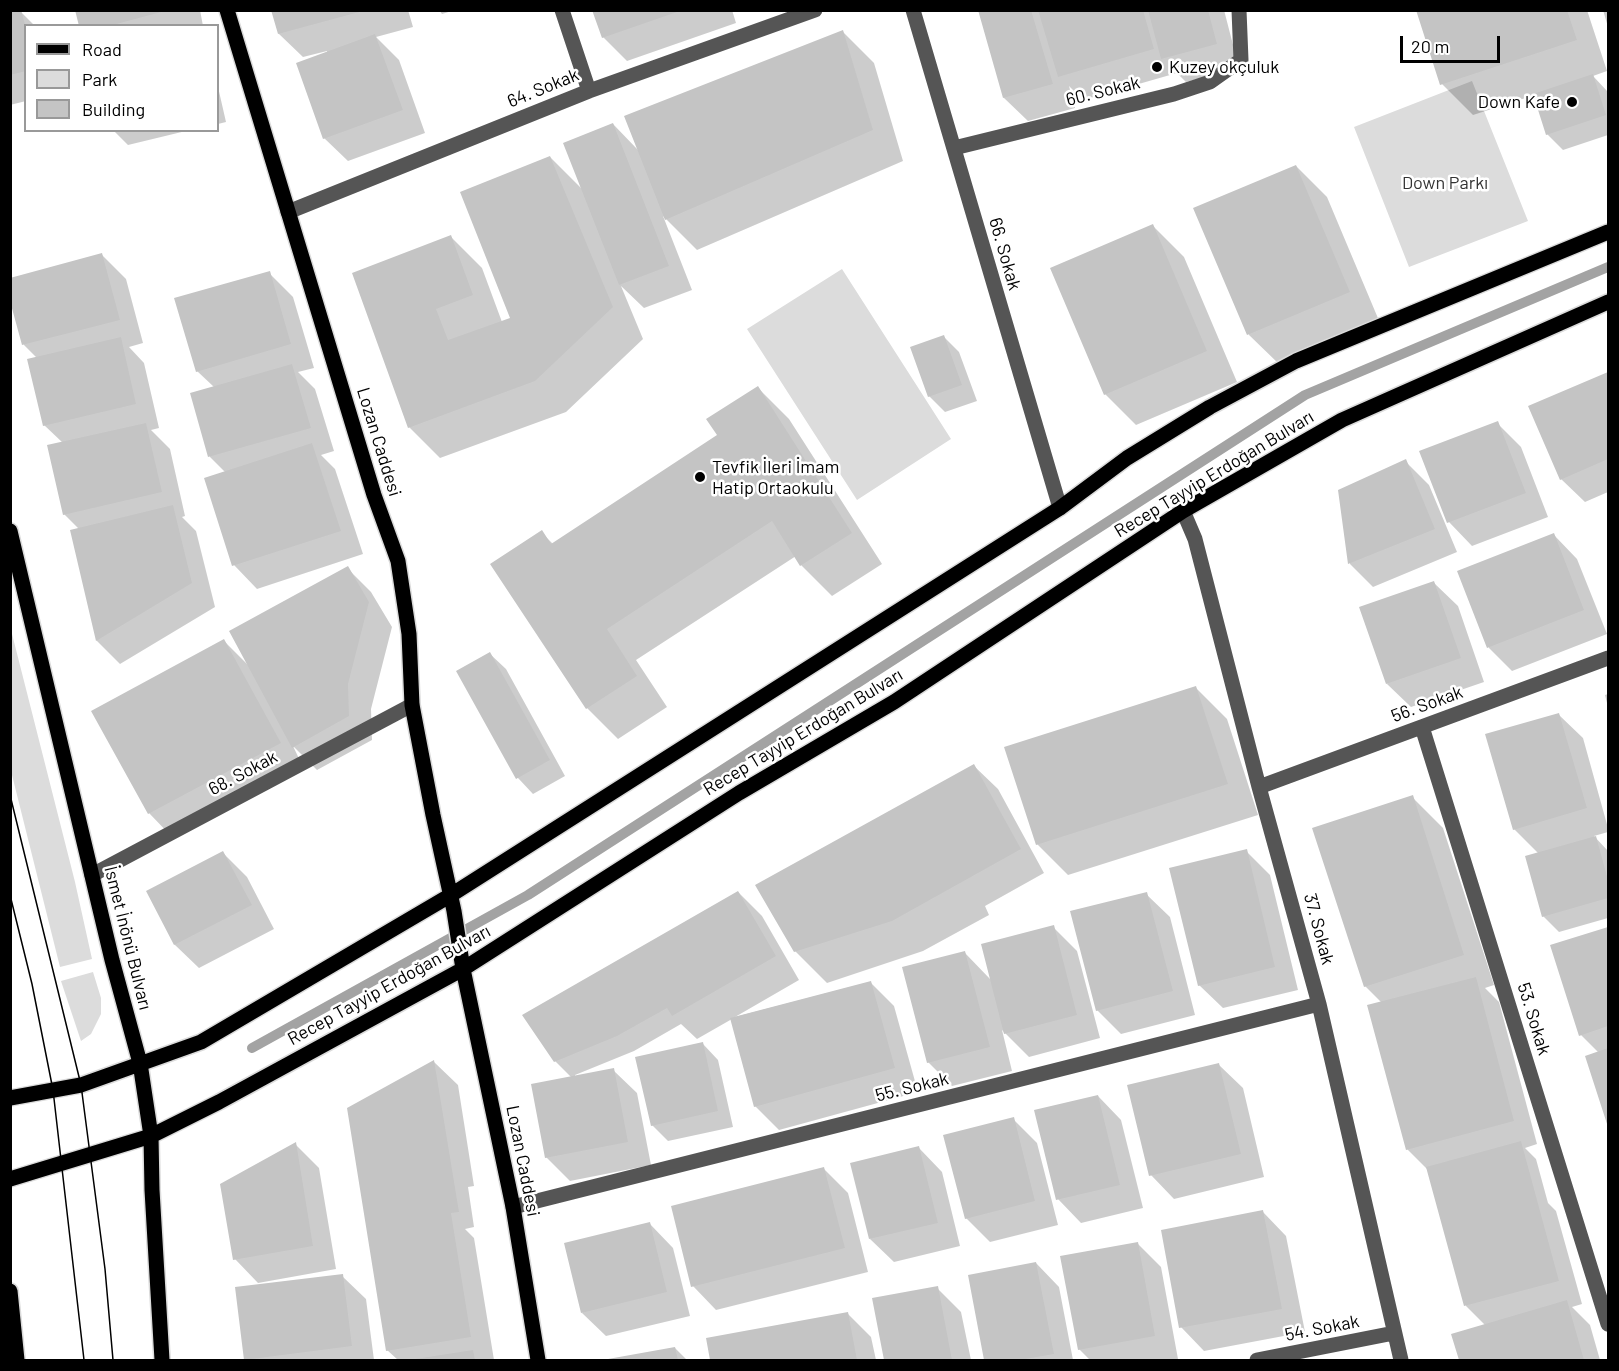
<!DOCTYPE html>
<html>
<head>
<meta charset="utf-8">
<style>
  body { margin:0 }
  #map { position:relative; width:1619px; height:1371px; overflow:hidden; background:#fff; font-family:Barlow,sans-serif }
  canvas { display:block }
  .frame { position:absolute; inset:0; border:12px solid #000; pointer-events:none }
  .legend { position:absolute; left:24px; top:24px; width:195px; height:108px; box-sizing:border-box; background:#fff; border:2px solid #999; margin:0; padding:8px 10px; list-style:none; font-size:18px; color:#000 }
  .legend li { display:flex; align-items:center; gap:12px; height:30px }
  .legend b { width:30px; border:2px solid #999 }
  .scale { position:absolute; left:1400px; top:36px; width:100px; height:27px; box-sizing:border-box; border:3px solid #000; border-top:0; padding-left:8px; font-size:18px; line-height:21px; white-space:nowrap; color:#000; -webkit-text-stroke:4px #fff; paint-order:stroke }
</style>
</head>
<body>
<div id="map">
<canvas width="1619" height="1371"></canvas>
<div class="frame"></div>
<ul class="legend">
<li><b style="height:8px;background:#000"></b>Road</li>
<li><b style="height:16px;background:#dcdcdc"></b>Park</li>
<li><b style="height:16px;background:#c4c4c4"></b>Building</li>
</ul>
<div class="scale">20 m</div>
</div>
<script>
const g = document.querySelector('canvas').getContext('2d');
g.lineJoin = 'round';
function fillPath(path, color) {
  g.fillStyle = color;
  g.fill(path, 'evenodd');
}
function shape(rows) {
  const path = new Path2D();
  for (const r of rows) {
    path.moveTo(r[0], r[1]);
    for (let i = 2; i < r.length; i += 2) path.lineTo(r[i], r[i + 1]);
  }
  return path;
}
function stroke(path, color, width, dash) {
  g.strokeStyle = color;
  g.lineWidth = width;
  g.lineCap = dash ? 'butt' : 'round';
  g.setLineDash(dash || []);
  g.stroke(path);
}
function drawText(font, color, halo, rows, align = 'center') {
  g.font = font + ' Barlow,sans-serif';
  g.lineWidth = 5;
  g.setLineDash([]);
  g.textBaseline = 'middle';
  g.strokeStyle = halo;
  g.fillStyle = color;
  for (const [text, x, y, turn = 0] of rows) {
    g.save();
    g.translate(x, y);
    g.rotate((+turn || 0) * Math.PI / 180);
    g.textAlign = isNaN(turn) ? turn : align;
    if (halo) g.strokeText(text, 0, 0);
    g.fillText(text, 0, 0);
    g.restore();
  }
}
const green = shape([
  [1472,81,1528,221,1409,267,1354,127],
  [842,269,951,439,857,500,747,329],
  [10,626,75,882,92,959,60,967,11,771],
  [93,972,101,998,101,1014,91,1034,81,1041,61,981]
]);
const shadow = shape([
  [77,10,200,10,203,26,81,26],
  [273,10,408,10,413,27,376,37,399,60,425,133,348,161,324,138,327,51,303,57,279,34],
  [439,10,455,10,442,14],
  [594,10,732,10,736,23,627,61,603,37],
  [979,10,1224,10,1239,68,1186,82,1177,73,1083,100,1069,86,1075,108,1028,121,1004,98],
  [1417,10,1587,10,1607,71,1593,76,1608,92,1608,135,1563,150,1547,134,1535,95,1473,115,1442,84],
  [1603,10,1608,10,1608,27],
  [20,11,35,26,26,26,26,101,10,105,10,13],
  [843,32,874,63,903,161,697,250,663,216,692,290,644,308,621,286,643,339,566,412,440,458,409,427,451,237,482,268,502,322,512,318,550,157,583,190,613,124,638,150],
  [218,87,226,122,218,124],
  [113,130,190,130,128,145],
  [1296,166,1327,197,1380,323,1280,365,1249,335,1195,209],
  [1153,226,1184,257,1237,382,1136,425,1105,394],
  [102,255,126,279,143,343,129,347,144,363,159,428,151,430,170,449,185,516,182,517,196,531,215,607,120,664,97,641,72,531,79,529,64,514,63,443,44,425,37,358,24,345,10,295],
  [269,273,293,297,314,368,298,372,315,389,334,451,321,455,335,469,363,554,257,589,234,565,226,473,210,457,192,394,214,387,197,371],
  [943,336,959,352,977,401,945,412,929,396],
  [1608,374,1608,492,1585,502,1561,479,1530,407],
  [758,388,789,419,882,564,832,596,801,565,796,556,636,660,667,707,618,739,587,708,541,532,553,544,719,436],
  [1497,423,1521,447,1548,517,1472,546,1449,522,1421,452],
  [1405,461,1429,485,1457,552,1373,587,1350,564,1339,491],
  [1554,535,1577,559,1607,634,1512,671,1489,648,1459,572],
  [347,568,371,592,392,627,371,709,372,740,317,770,293,746,303,767,172,837,149,813,224,641,248,665],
  [1434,583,1458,606,1484,682,1411,707,1387,684],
  [490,654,506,669,565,776,533,794,518,778],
  [1196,688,1227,719,1258,815,1068,875,1037,844],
  [1608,694,1608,707,1605,695],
  [1559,715,1583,738,1608,828,1608,832,1594,836,1608,851,1608,918,1559,932,1543,916,1539,854,1514,829],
  [974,766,998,789,1044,873,985,906,989,915,923,951,827,983,795,951],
  [1412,797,1443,828,1494,985,1485,988,1499,1002,1537,1144,1525,1148,1536,1159,1548,1203,1556,1211,1582,1304,1572,1307,1590,1325,1600,1360,1461,1360,1453,1335,1485,1325,1466,1306,1429,1171,1407,1149,1382,1003,1365,986],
  [1246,851,1270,875,1298,990,1223,1008,1199,985],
  [223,853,247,877,274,929,199,968,175,945,148,892],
  [738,892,762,916,799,980,735,1017,870,982,894,1006,918,1092,779,1130,755,1106,732,1019,697,1039,681,1024,634,1051,575,1075,575,1077,613,1070,637,1093,651,1165,570,1181,546,1157,572,1078,555,1061],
  [1146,894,1170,917,1195,1015,1121,1034,1097,1010],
  [1053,927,1077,951,1100,1038,1029,1057,1002,1030,1012,1071,952,1086,928,1062,965,953,991,980],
  [1608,928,1608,1124,1587,1057,1599,1053,1581,1035,1552,946],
  [703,1044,718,1060,733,1127,668,1141,652,1125],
  [434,1062,458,1085,474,1186,468,1187,474,1227,465,1229,474,1238,494,1360,398,1360,387,1350],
  [1219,1065,1243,1088,1264,1177,1174,1199,1151,1175],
  [1098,1096,1121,1120,1143,1208,1081,1223,1058,1199],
  [1013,1119,1037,1143,1058,1225,990,1242,966,1218],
  [295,1144,319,1168,336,1269,258,1283,235,1259],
  [919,1148,942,1172,960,1246,894,1262,870,1239],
  [824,1169,848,1193,868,1272,716,1310,693,1286],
  [1263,1212,1286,1236,1305,1332,1204,1351,1181,1327],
  [650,1224,673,1248,690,1316,606,1336,582,1313],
  [1137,1243,1161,1267,1178,1359,1090,1360,1079,1349],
  [1036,1263,1059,1287,1073,1360,985,1360,969,1276],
  [342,1276,366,1299,374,1360,245,1359],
  [937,1288,961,1312,971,1360,885,1360,874,1300],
  [847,1313,871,1337,876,1360,712,1360,708,1340],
  [675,1348,687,1360,611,1360]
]);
const stream = shape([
  [252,1048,528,895,1305,395,1608,267]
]);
const building = shape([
  [21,10,26,28,26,71,10,75,10,12],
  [75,10,165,10,165,11,109,26,79,26],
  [271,10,363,10,363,11,278,34],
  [592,10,680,10,680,11,602,38],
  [978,10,1031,10,1053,84,1003,98],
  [1038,10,1143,10,1154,49,1058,77],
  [1148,10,1208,10,1217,44,1161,59],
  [1416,10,1567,10,1577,40,1440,85],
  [843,30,873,130,665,220,624,116],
  [375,34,403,110,323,139,296,63],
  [1593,74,1606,115,1546,135,1533,94],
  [613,123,669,266,619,285,563,143],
  [550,156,613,307,535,381,408,428,352,273,451,235,473,295,436,309,448,340,510,318,460,192],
  [1296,165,1350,292,1247,335,1193,208],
  [1153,224,1207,351,1104,395,1050,268],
  [102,253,120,320,22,345,10,301,10,278],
  [270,271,291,344,196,372,174,298],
  [944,335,962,385,928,397,910,347],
  [121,337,136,404,43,426,27,359],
  [292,364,311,428,208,457,190,393],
  [1608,372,1608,459,1560,480,1528,406],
  [758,386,852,533,800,566,772,521,607,629,637,676,586,709,490,564,542,530,551,544,717,435,706,419],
  [1498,421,1526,493,1447,523,1419,451],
  [146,423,162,492,63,515,47,445],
  [312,443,341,531,232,566,204,478],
  [1406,459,1435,529,1348,564,1338,490],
  [173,505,192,583,96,641,70,530],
  [1554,533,1584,610,1487,648,1457,571],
  [348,566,369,602,348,684,349,716,292,748,229,631],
  [1434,581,1461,658,1386,684,1359,607],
  [224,639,281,743,148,814,91,711],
  [490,652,550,760,516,779,456,671],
  [1196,686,1228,784,1036,845,1004,747],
  [1559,713,1587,808,1513,830,1485,734],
  [974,764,1021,849,892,921,794,952,755,885],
  [1413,795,1464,955,1364,987,1312,828],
  [1596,836,1608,880,1608,898,1542,917,1525,856],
  [1247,849,1275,967,1198,986,1169,868],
  [223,851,252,905,174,945,146,891],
  [738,891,776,956,672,1016,667,1008,617,1036,554,1062,522,1015],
  [1147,892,1173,991,1096,1011,1070,911],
  [1054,925,1077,1015,1004,1034,981,944],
  [1608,927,1608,1026,1579,1036,1550,945],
  [965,951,990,1047,927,1063,902,967],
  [1476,977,1514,1121,1406,1150,1367,1005],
  [871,981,895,1068,754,1107,730,1018],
  [703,1042,718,1111,651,1126,635,1057],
  [1608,1048,1608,1127,1585,1056],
  [434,1060,459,1212,451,1213,471,1337,386,1351,347,1108],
  [1219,1063,1241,1154,1149,1176,1127,1085],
  [614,1068,628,1142,545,1158,531,1084],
  [1098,1095,1120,1185,1056,1200,1034,1110],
  [1014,1117,1035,1201,965,1219,943,1135],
  [1521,1141,1559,1281,1464,1306,1426,1167],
  [296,1142,313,1246,233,1260,220,1184],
  [919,1146,938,1223,869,1239,850,1163],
  [824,1167,845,1248,691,1287,671,1206],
  [1263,1210,1282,1309,1179,1328,1161,1230],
  [650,1222,667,1292,581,1313,564,1243],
  [1138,1242,1155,1336,1078,1350,1060,1256],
  [1036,1262,1054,1354,1020,1360,984,1360,968,1275],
  [343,1274,352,1346,244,1360,235,1287],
  [938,1286,952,1360,884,1360,872,1298],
  [1567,1300,1584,1360,1459,1360,1451,1334],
  [848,1312,857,1360,710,1360,706,1338],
  [675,1347,678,1360,608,1360,608,1359],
  [473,1350,475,1360,415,1360,415,1359]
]);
const minor = shape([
  [562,10,589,91],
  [913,10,1060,508],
  [954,148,1174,94,1210,82,1241,60,1239,10],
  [288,212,589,91,815,10],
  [1183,511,1195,539,1259,787,1319,1004,1401,1360],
  [1422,727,1608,1324],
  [1259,787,1608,658],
  [92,875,412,705],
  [513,1207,1319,1004],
  [1257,1360,1394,1333]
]);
const major = shape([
  [227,10,374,495,398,561,409,634,412,705,433,815,454,911,463,969,513,1207,538,1360],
  [10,531,112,960,140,1063,151,1136,152,1190,162,1360],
  [10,1098,81,1085,201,1042,451,895,1060,508,1127,458,1210,407,1296,361,1608,232],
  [10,1179,151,1136,219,1102,463,969,739,793,894,702,1183,511,1342,420,1608,302],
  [10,1291,17,1360]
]);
const tram = shape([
  [10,795,81,1085,105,1269,113,1360],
  [10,895,32,984,53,1090,84,1360]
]);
const markers = [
  [1157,67,6,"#000"],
  [1572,102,6,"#000"],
  [700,477,6,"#000"]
];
const poiNames = [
  ["Kuzey okçuluk",1169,67],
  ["Down Kafe",1560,102,"right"],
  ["Tevfik İleri İmam",712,467],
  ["Hatip Ortaokulu",712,488]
];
const streetNames = [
  ["64. Sokak",543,88,-22],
  ["60. Sokak",1103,91,-14],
  ["66. Sokak",1005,254,74],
  ["Lozan Caddesi",379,442,73],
  ["Recep Tayyip Erdoğan Bulvarı",1214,474,-31],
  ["56. Sokak",1427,704,-20],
  ["Recep Tayyip Erdoğan Bulvarı",803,732,-31],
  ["68. Sokak",243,773,-28],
  ["37. Sokak",1319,929,75],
  ["İsmet İnönü Bulvarı",128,938,76],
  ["Recep Tayyip Erdoğan Bulvarı",389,985,-29],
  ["53. Sokak",1534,1019,73],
  ["55. Sokak",912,1087,-14],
  ["Lozan Caddesi",523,1161,79],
  ["54. Sokak",1322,1328,-11]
];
const parkNames = [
  ["Down Parkı",1445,183]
];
fillPath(green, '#dcdcdc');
fillPath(shadow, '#0003');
stroke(stream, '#a3a3a3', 10);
fillPath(building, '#c4c4c4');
stroke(major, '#dbdbdb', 18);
stroke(minor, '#555', 15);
stroke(major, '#000', 15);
stroke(tram, '#000', 1.5);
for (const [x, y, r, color] of markers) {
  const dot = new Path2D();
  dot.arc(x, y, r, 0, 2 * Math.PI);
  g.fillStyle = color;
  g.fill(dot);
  stroke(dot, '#fff', 2);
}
drawText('18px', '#000', '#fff', poiNames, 'left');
drawText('18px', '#000', '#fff', streetNames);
drawText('18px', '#333', '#fff', parkNames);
</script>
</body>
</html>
